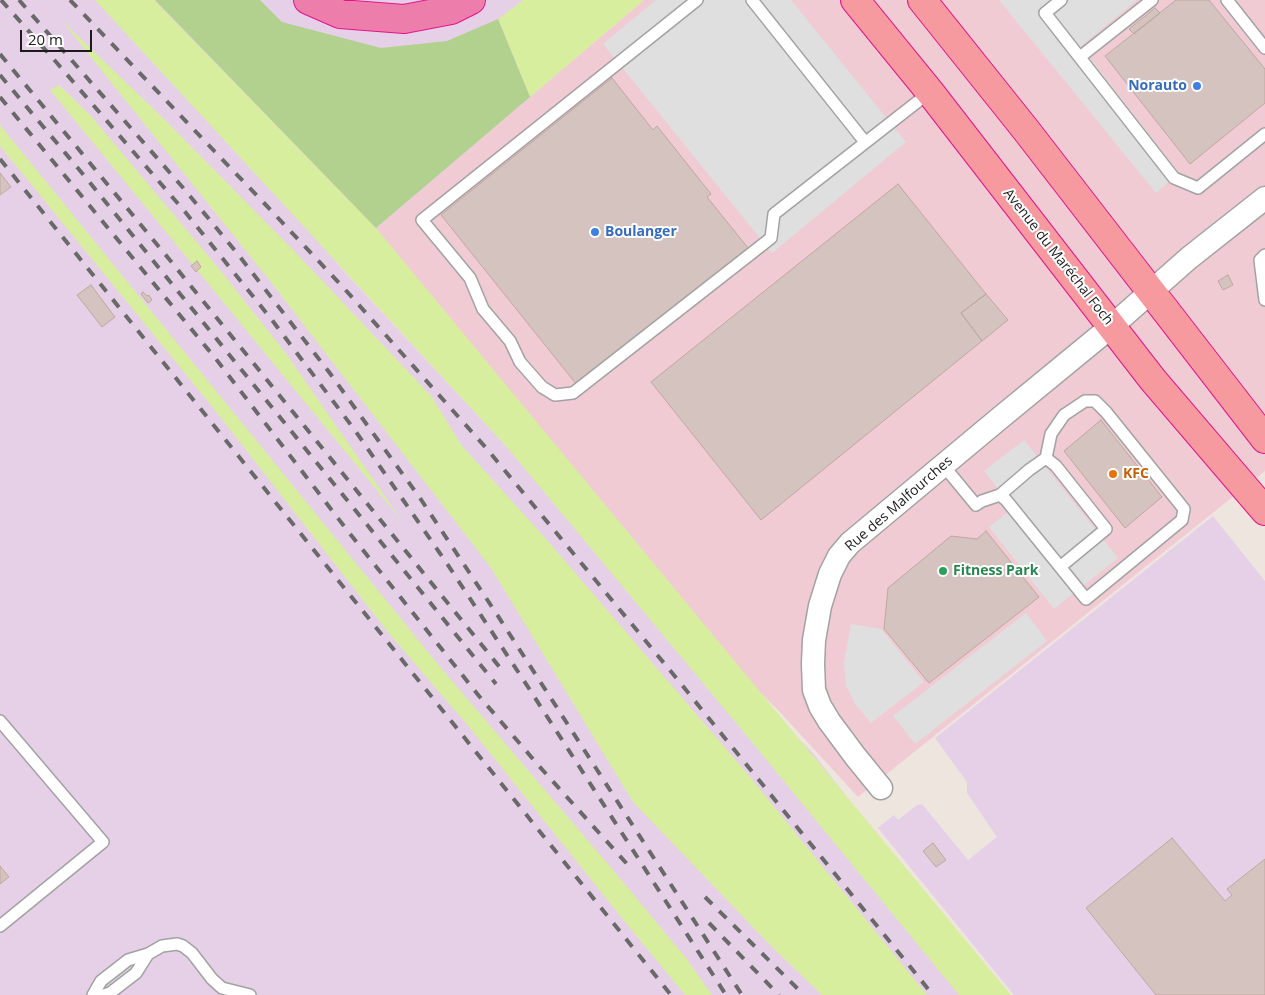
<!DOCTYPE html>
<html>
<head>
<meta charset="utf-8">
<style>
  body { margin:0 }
  #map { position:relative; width:1265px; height:995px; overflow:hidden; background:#eee5df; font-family:"Open Sans",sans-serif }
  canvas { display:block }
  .scale { position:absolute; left:20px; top:30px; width:72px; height:22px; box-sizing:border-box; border:2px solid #1b1b1b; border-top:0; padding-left:6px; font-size:15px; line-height:18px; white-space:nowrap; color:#1b1b1b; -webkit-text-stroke:4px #fff; paint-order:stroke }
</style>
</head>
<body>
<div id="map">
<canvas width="1265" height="995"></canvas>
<div class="scale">20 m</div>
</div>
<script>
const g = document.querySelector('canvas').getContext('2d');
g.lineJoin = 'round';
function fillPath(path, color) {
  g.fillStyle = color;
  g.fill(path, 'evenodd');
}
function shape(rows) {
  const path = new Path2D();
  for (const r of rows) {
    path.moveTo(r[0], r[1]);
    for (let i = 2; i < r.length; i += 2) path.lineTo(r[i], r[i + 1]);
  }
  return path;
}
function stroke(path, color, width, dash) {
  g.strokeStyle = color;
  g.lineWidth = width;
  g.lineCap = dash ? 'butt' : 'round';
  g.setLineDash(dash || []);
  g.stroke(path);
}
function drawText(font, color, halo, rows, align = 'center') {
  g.font = font + ' "Open Sans",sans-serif';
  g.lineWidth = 4;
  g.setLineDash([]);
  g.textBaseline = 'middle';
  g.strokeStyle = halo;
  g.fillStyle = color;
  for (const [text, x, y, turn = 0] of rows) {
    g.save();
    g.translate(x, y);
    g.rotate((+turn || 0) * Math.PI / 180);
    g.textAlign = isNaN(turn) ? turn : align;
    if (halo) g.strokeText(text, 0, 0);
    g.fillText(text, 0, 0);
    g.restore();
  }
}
const commercial = shape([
  [644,0,1265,0,1265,471,858,797,778,710,505,445,336,262]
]);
const industrial = shape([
  [0,0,644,0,336,263,505,445,813,753,1000,995,0,995],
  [1213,516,1265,581,1265,995,1014,995,878,828,894,815,898,820,917,805,922,804,968,860,997,837,967,793,967,782,935,738]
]);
const grass = shape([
  [95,0,154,0,376,228,1011,995,959,995,751,741,505,445],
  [523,0,644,0,530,97,498,19],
  [62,21,166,121,299,256,432,397,462,446,547,540,745,771,927,995,822,995,771,946,633,802,491,568,270,281],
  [59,85,91,116,220,270,287,355,402,521,50,90],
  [0,125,441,668,618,876,686,958,712,995,685,995,625,922,470,728,391,636,214,409,0,146]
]);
const forest = shape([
  [155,0,260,0,282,22,381,48,447,41,498,19,530,97,376,228]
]);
const parking = shape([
  [656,0,791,0,906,142,772,253,603,44],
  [999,0,1137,0,1081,46,1179,173,1156,193],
  [1024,440,1118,558,1054,609,989,527,1013,508,984,471],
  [1026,613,1047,641,915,744,893,716],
  [851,624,881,629,924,682,871,723,855,704,846,686,844,663]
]);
const building = shape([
  [1176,0,1209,0,1265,69,1265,103,1190,164,1105,56,1176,0],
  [1155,8,1160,13,1134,34,1129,29,1155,8],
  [612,78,653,130,657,126,711,194,707,197,748,248,577,385,441,215,612,78],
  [0,173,11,187,0,195,0,173],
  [898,184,986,294,961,313,982,341,761,520,651,382,898,184],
  [197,261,201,267,196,272,191,266,197,261],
  [1228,275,1233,285,1223,290,1218,281,1228,275],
  [91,285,115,317,102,327,77,295,91,285],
  [143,292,147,296,149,295,152,300,148,303,141,294,143,292],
  [986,294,1008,320,982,341,961,313,986,294],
  [1101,420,1162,497,1125,528,1064,451,1101,420],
  [986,531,1039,597,929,683,884,629,888,588,951,536,977,539,986,531],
  [1172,838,1225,901,1232,895,1227,889,1265,859,1265,995,1156,995,1086,908,1172,838],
  [933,843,946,860,936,867,923,851,933,843],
  [0,866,9,877,0,884,0,866]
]);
const service = shape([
  [697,0,422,220,470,278,483,309,510,341,520,362,542,387,555,395,573,393,771,238,774,214,930,92],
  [752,0,865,142],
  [1061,0,1045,13,1174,178,1198,188,1265,134],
  [1227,0,1265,48],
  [1080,57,1152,0],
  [1265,255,1260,260,1265,300],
  [943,465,976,505,982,501,1000,495,1029,470,1046,458,1056,466,1106,529,1060,567],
  [1000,495,1006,500,1086,599,1182,520,1184,509,1106,412,1095,401,1085,401,1064,415,1051,434,1046,458],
  [0,721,103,842,0,926],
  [93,995,101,981,128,960,148,954,162,946,177,944,183,946,192,953,212,979,222,988,250,995],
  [104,995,110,993,136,973,148,954]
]);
const minor = shape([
  [881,788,855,756,829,721,820,706,814,690,813,664,814,640,820,606,830,574,839,556,850,543,1000,418,1112,326,1189,258,1265,198]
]);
const trunk = shape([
  [855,0,930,92,1153,380,1265,511],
  [922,0,1026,130,1265,439]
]);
const motorway = shape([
  [308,0,340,14,404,19,451,10,471,0]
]);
const rail = shape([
  [1,0,57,63,186,213,272,320,354,429,446,562,530,690,726,995],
  [19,0,185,190,237,253,329,372,370,429,420,498,496,613,742,995],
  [70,0,264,203,342,286,487,449,673,674,933,995],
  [0,54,169,259,502,670],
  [0,75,87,179,496,684],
  [0,97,216,359,347,530,479,696,539,766,628,865],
  [0,159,671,995],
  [705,897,804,995],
  [709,923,779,995]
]);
const markers = [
  [1197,86,5,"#3f7fe0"],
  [595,232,5,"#3f7fe0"],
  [1113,474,5,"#e8710a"],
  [943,571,5,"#2e9e5b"]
];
const shopNames = [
  ["Norauto",1187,86],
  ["Boulanger",605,232,"left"]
];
const streetNames = [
  ["Avenue du Maréchal Foch",1058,257,52],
  ["Rue des Malfourches",899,504,-41]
];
const foodNames = [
  ["KFC",1123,474]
];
const leisureNames = [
  ["Fitness Park",953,571]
];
fillPath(commercial, '#f1cbd3');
fillPath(industrial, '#e6d0e7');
fillPath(grass, '#d8ee9f');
fillPath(forest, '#b2d18f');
fillPath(parking, '#dfdfdf');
fillPath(building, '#d5c3bf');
stroke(building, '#c0a7a0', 1);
stroke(service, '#a2a2a2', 14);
stroke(minor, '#a2a2a2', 25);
stroke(trunk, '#e3148b', 30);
stroke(motorway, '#e3148b', 30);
stroke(service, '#fff', 11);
stroke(minor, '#fff', 22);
stroke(trunk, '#f69a9f', 28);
stroke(motorway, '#ed7eac', 28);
stroke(rail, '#696969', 4, [10, 10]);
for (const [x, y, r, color] of markers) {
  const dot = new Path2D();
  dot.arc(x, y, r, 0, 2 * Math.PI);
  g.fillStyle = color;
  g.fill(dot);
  stroke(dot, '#fff', 2);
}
drawText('bold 14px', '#366cbe', '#fff', shopNames, 'right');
drawText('14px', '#1b1b1b', '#fff', streetNames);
drawText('bold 14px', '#c56008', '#fff', foodNames, 'left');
drawText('bold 14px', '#27864d', '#fff', leisureNames, 'left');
</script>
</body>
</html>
